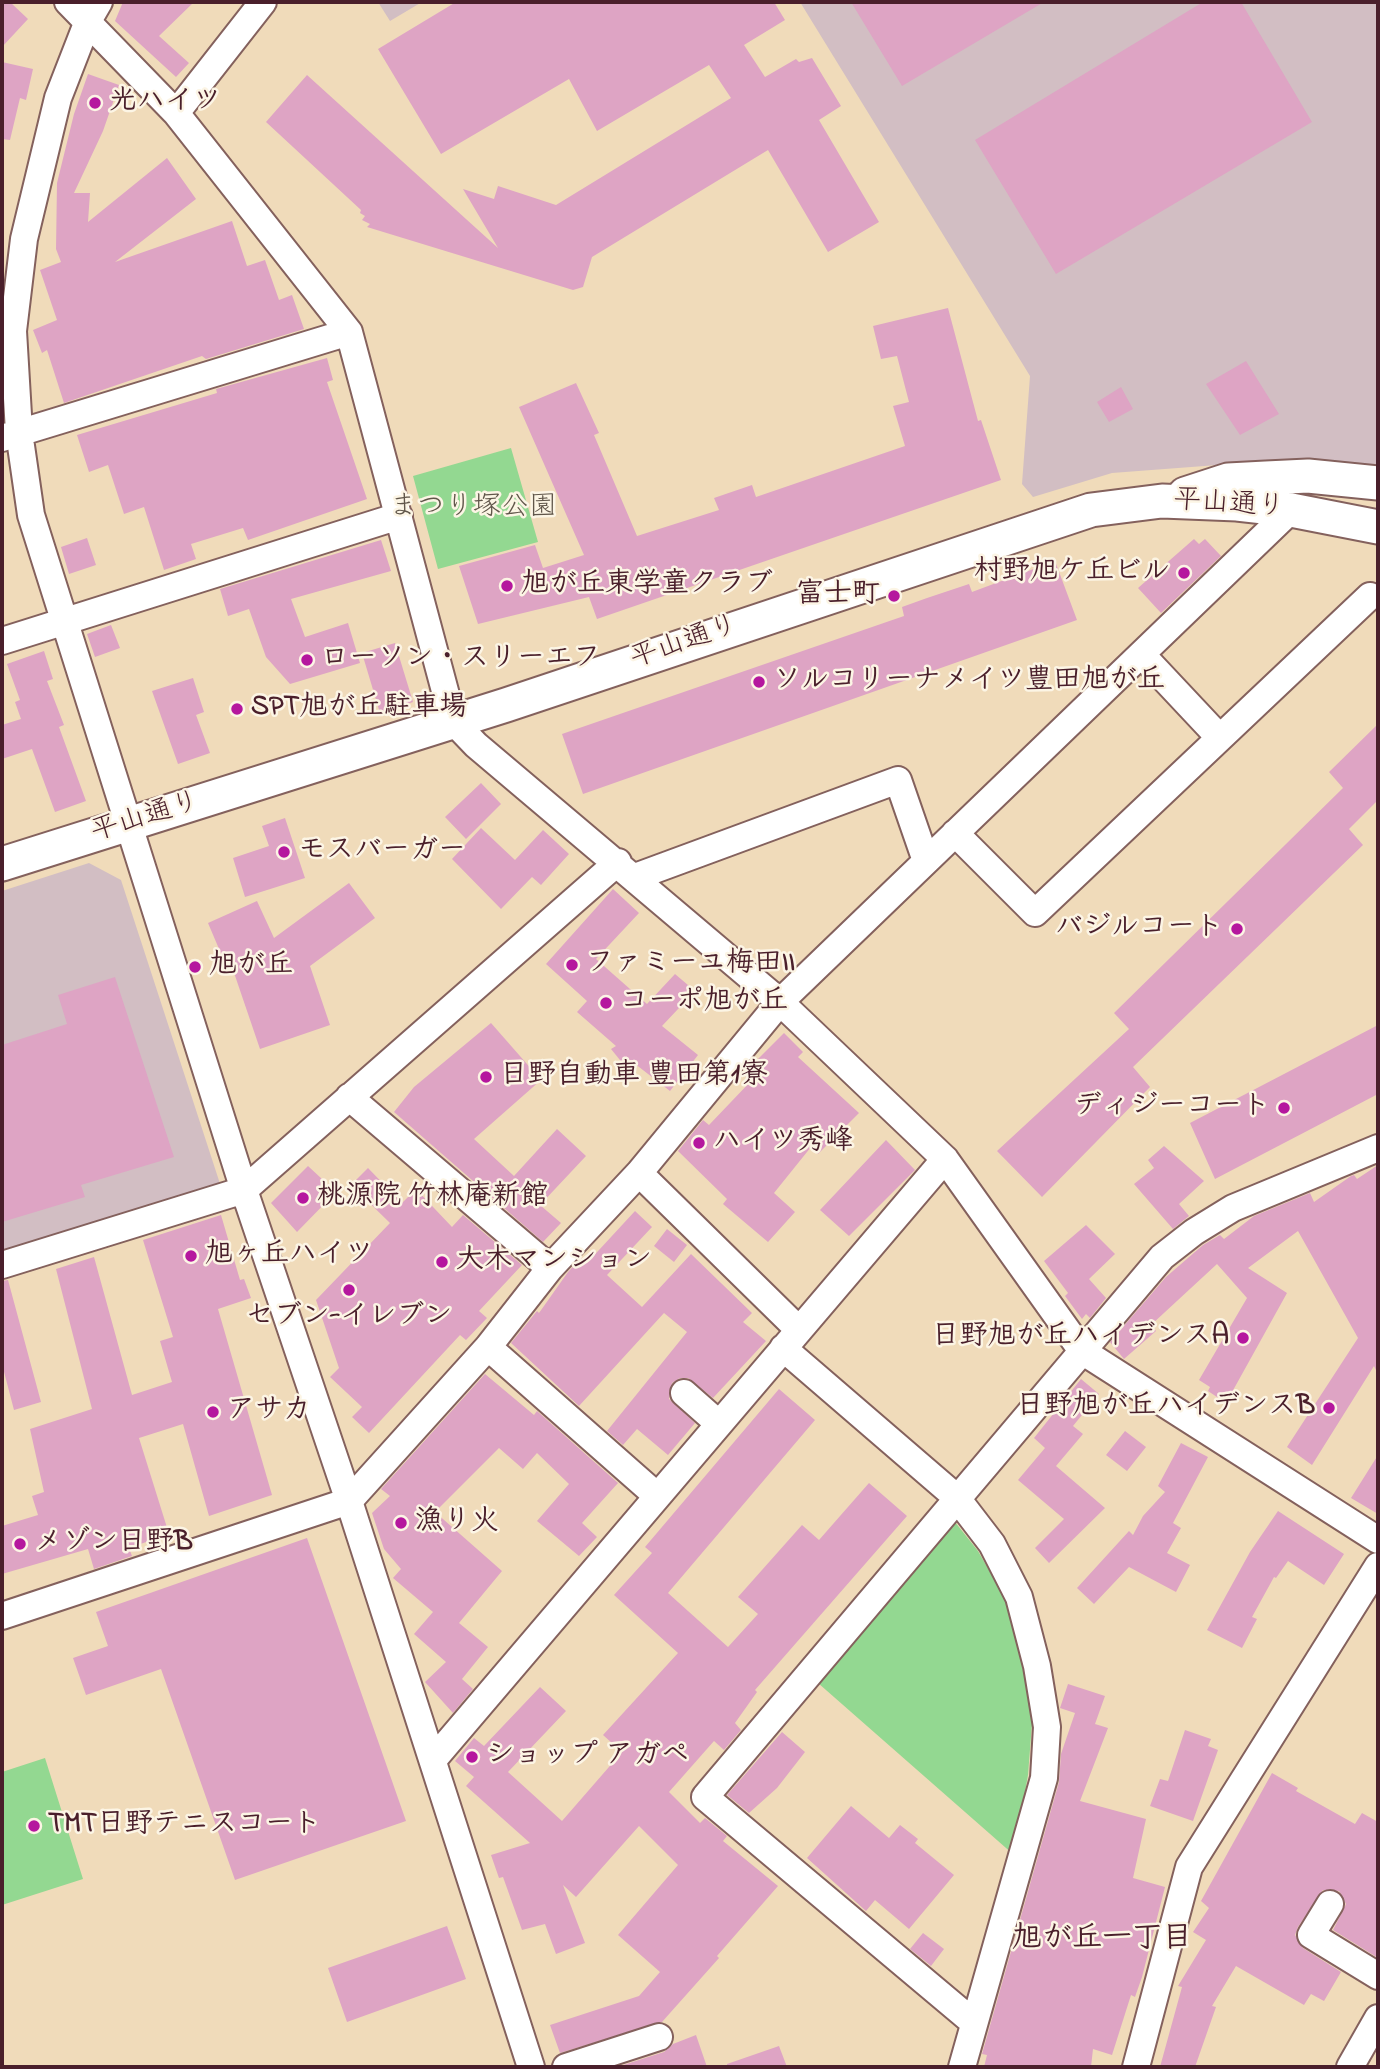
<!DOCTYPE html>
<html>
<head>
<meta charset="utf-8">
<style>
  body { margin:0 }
  #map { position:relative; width:1380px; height:2069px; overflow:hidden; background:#f0dbba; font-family:"Indie Flower",sans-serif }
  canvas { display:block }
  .frame { position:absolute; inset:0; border:4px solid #4a1f2b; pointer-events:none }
</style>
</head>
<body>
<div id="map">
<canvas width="1380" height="2069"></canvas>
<div class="frame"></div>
</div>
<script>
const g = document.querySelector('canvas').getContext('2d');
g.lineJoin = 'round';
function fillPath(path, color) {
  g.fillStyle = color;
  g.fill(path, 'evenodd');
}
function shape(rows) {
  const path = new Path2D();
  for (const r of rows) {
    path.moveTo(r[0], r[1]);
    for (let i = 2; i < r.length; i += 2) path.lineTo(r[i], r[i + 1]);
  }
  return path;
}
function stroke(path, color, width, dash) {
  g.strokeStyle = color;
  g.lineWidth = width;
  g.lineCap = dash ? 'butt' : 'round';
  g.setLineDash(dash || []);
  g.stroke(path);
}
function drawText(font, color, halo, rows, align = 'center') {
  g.font = font + ' "Indie Flower","Klee One",sans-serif';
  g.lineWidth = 5;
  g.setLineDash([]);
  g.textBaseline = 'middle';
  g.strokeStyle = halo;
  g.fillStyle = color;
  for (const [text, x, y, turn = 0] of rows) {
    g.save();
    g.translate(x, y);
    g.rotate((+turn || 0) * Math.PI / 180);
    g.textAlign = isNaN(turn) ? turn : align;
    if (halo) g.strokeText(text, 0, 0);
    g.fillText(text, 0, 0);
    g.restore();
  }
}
const industrial = shape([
  [378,2,422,2,390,21],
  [800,2,1378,2,1378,470,1244,463,1112,473,1033,497,1022,484,1030,376],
  [89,863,121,880,224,1196,2,1265,2,891]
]);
const green = shape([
  [511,448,538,542,438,569,413,476],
  [955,1522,978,1551,1006,1600,1029,1671,1032,1724,1028,1775,1014,1855,818,1683],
  [45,1758,83,1879,2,1905,2,1772]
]);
const building = shape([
  [2,2,10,2,28,19,2,47],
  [123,2,194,2,159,36,189,63,176,77,115,21],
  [456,2,774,2,785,20,744,45,765,77,796,59,799,62,812,58,841,106,819,120,879,222,828,252,768,150,592,257,583,287,573,290,367,227,370,224,362,220,365,216,360,213,361,210,266,122,307,75,498,248,463,189,494,199,498,186,556,205,731,98,709,65,597,131,569,79,441,154,378,49],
  [851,2,1044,2,902,86],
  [1203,2,1241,2,1312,122,1056,274,975,140],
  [2,62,33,69,26,100,20,98,10,140,2,139],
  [88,74,119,85,103,131,74,193,90,193,88,222,167,158,196,199,115,262,232,221,247,266,265,260,279,300,292,295,304,329,206,359,202,356,64,403,47,350,42,353,33,330,57,320,40,270,61,262,56,249,57,183,74,114],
  [948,308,978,421,981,420,1001,480,597,619,589,597,478,624,459,566,535,545,543,568,584,555,519,407,576,383,599,433,594,435,637,536,719,510,714,498,752,485,756,497,905,446,893,406,909,402,897,356,881,359,873,326],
  [327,358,333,380,327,382,367,499,248,540,243,528,191,544,196,559,164,570,144,507,124,514,108,465,89,472,77,435,217,393,216,389],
  [1246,361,1279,414,1240,435,1206,384],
  [1121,387,1133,409,1109,422,1097,402],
  [87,538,96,565,69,574,61,547],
  [1194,539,1199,544,1205,539,1221,556,1161,613,1138,588],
  [381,540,391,571,291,599,305,637,348,623,360,663,290,684,266,657,249,609,228,616,220,589],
  [1055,561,1077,620,583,794,562,734,904,616,902,607,927,598,969,584,972,592],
  [111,625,120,648,95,657,87,634],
  [395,643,413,702,380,713,362,653],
  [44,651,53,679,47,681,64,725,59,727,86,801,55,812,32,749,2,759,2,725,21,719,15,702,20,700,7,664],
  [193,678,204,712,196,715,210,753,178,764,152,691],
  [1378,724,1378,800,1349,829,1363,845,1133,1067,1150,1087,1042,1197,997,1151,1129,1029,1114,1013,1343,788,1329,772],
  [481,783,501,804,466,839,445,817],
  [285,818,305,878,245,897,233,858,269,846,262,826],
  [481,828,515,860,543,830,569,854,541,885,532,877,501,909,452,859],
  [349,883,375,918,310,966,330,1025,260,1049,230,961,225,963,208,923,257,901,274,938],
  [613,889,639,913,596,959,647,1004,675,974,695,991,662,1026,698,1055,670,1091,630,1060,624,1065,611,1049,616,1046,577,1012,587,1001,546,964],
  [115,977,174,1157,81,1185,85,1197,2,1222,2,1045,67,1024,58,995],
  [491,1023,541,1080,474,1139,514,1176,557,1129,586,1156,540,1205,561,1223,543,1242,394,1112,414,1087],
  [1378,1025,1378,1094,1215,1179,1190,1123],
  [784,1033,803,1052,798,1057,859,1113,818,1154,811,1147,774,1193,795,1212,768,1242,723,1204,727,1199,678,1151,703,1120,709,1125,751,1081,743,1074],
  [886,1140,915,1170,849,1236,820,1210],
  [1164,1146,1204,1181,1179,1204,1189,1216,1173,1229,1134,1184,1154,1168,1148,1160],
  [1378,1165,1378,1374,1374,1366,1312,1465,1287,1447,1358,1338,1298,1231,1248,1268,1287,1293,1226,1403,1208,1391,1210,1387,1199,1380,1247,1298,1217,1264,1151,1325,1156,1331,1124,1359,1110,1342,1166,1277,1203,1245,1220,1235,1224,1239,1254,1216,1310,1193,1314,1202,1351,1176,1354,1175,1357,1179],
  [308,1166,336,1192,297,1232,271,1203],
  [368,1168,402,1203,416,1189,452,1227,463,1215,522,1265,479,1311,487,1318,466,1340,460,1335,369,1433,352,1417,362,1407,330,1377,339,1368,316,1300,390,1223,351,1185],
  [635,1211,652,1227,607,1275,642,1307,691,1254,752,1313,743,1322,766,1341,713,1398,688,1378,680,1378,672,1383,669,1399,695,1423,668,1455,637,1429,623,1445,607,1431,687,1332,664,1313,579,1406,511,1343,537,1311,539,1313,568,1272,581,1258,587,1263],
  [221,1215,240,1280,244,1279,251,1298,218,1309,272,1495,209,1516,183,1424,139,1438,169,1534,129,1548,132,1556,94,1569,88,1549,2,1574,2,1526,38,1515,32,1496,44,1492,30,1429,92,1409,56,1269,94,1257,132,1395,172,1382,160,1341,173,1337,143,1240],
  [1086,1225,1115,1254,1089,1279,1106,1298,1090,1318,1086,1314,1082,1319,1065,1296,1068,1293,1044,1261],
  [667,1229,687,1245,674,1262,654,1246],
  [8,1280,41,1402,14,1410,2,1364,2,1281],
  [485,1374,534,1415,537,1411,618,1483,582,1523,597,1537,579,1556,537,1521,569,1484,537,1453,523,1469,499,1448,435,1512,502,1571,459,1623,488,1647,462,1679,473,1689,453,1713,425,1682,446,1662,414,1634,433,1612,393,1578,401,1569,384,1549,372,1513,390,1496,381,1489],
  [1081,1379,1099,1394,1073,1426,1083,1434,1056,1466,1105,1508,1049,1563,1035,1548,1064,1519,1018,1480,1045,1448,1034,1438],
  [779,1389,815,1420,668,1593,728,1647,758,1614,738,1597,802,1525,819,1540,869,1483,907,1516,755,1690,757,1692,735,1723,741,1730,724,1750,714,1741,669,1792,700,1823,705,1818,727,1836,723,1841,778,1886,717,1956,719,1958,662,2022,560,2053,550,2025,639,1996,660,1972,618,1935,678,1865,639,1826,576,1897,563,1885,585,1943,556,1954,545,1924,522,1930,503,1877,499,1878,491,1855,530,1843,466,1786,474,1777,455,1761,474,1738,484,1746,540,1687,566,1711,508,1772,562,1821,622,1752,603,1735,678,1653,614,1595,652,1553,645,1547],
  [1125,1431,1146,1447,1127,1471,1106,1455],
  [1181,1443,1208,1457,1173,1523,1181,1528,1167,1553,1190,1565,1176,1592,1129,1567,1094,1604,1077,1588,1129,1531,1133,1535,1143,1516,1165,1492,1158,1486],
  [1378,1455,1378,1514,1351,1498],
  [1278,1511,1344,1554,1324,1585,1288,1561,1276,1578,1274,1577,1252,1617,1257,1619,1242,1648,1207,1630,1250,1552],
  [307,1538,406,1821,235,1880,161,1669,86,1695,73,1658,108,1646,96,1612],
  [1068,1684,1105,1696,1095,1724,1108,1728,1080,1801,1146,1819,1133,1878,1165,1887,1142,1977,1135,1997,1131,1995,1112,2055,1093,2049,1091,2067,984,2067,987,2055,982,2054,1059,1782,1061,1754,1075,1713,1060,1708],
  [1185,1730,1211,1739,1208,1746,1218,1750,1193,1821,1150,1806,1160,1779,1168,1781],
  [782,1732,805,1752,777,1788,749,1813,727,1795],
  [1272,1773,1298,1788,1296,1791,1355,1824,1362,1813,1378,1822,1378,1958,1333,1930,1346,1904,1339,1891,1323,1890,1298,1927,1295,1935,1303,1948,1341,1972,1324,2001,1311,1994,1304,2005,1236,1966,1212,2006,1216,2007,1195,2067,1160,2067,1182,1987,1178,1986,1206,1940,1193,1932,1209,1908,1201,1901],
  [851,1806,889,1838,900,1825,918,1839,915,1843,954,1875,909,1929,875,1900,866,1911,807,1858],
  [447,1926,466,1979,347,2022,328,1968],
  [923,1933,944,1949,931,1966,910,1949],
  [696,2035,707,2067,617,2067,664,2052,673,2044],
  [779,2046,787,2067,727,2067,727,2064]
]);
const minor = shape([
  [68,2,176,113,349,332,453,721,476,745,780,1002,945,1159,1082,1351,1378,1540],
  [99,2,88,21,58,98,24,239,13,331,19,432,31,515,244,1190,349,1501,531,2067],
  [176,113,263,2],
  [2,438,349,332],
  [2,641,399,516],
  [1142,655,1219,737],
  [955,833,1035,913,1370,596],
  [635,877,898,780,926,861],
  [349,1097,550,1268],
  [639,1173,798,1329],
  [2,1265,244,1190,618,862],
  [488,1347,656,1495],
  [783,1348,956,1497,992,1544,1019,1597,1037,1666,1047,1727,1044,1778,962,2067],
  [684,1393,718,1423],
  [2,1616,349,1501,488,1347,550,1268,639,1173,780,1002,1291,510],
  [433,1760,945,1159],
  [1330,1904,1311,1935,1378,1976],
  [973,2022,705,1797,1162,1257,1194,1232,1233,1208,1378,1148],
  [566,2067,659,2037],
  [1136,2067,1189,1867,1378,1566],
  [1350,2067,1378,2018]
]);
const major = shape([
  [1185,494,1228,480,1266,478,1308,476,1378,483],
  [2,864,506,705,1091,510,1162,501,1237,504,1291,510,1378,527]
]);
const rail = shape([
  [1378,2067,1378,2066]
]);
const markers = [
  [95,103,7,"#b5179e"],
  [1184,573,7,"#b5179e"],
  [507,586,7,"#b5179e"],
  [894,596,7,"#b5179e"],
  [307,660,7,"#b5179e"],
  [759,682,7,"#b5179e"],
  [237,709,7,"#b5179e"],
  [284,852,7,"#b5179e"],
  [1237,929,7,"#b5179e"],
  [572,965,7,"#b5179e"],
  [195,967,7,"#b5179e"],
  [606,1003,7,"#b5179e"],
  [486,1077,7,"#b5179e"],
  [1284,1108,7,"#b5179e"],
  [699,1143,7,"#b5179e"],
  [303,1198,7,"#b5179e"],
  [191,1256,7,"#b5179e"],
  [442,1262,7,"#b5179e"],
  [349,1290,7,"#b5179e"],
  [1243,1338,7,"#b5179e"],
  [1329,1408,7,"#b5179e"],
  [213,1412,7,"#b5179e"],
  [401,1523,7,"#b5179e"],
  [20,1544,7,"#b5179e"],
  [472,1757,7,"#b5179e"],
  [34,1826,7,"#b5179e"]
];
const poiNames = [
  ["光ハイツ",109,103],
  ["村野旭ケ丘ビル",1170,573,"right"],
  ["旭が丘東学童クラブ",521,586],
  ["富士町",880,596,"right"],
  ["ローソン・スリーエフ",321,660],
  ["ソルコリーナメイツ豊田旭が丘",773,682],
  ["SPT旭が丘駐車場",251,709],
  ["モスバーガー",298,852],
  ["バジルコート",1223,929,"right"],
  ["ファミーユ梅田II",586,965],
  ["旭が丘",209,967],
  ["コーポ旭が丘",620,1003],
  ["日野自動車 豊田第1寮",500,1077],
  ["ディジーコート",1270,1108,"right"],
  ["ハイツ秀峰",713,1143],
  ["桃源院 竹林庵新館",317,1198],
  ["旭ヶ丘ハイツ",205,1256],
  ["大木マンション",456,1262],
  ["セブン-イレブン",349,1318,"center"],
  ["日野旭が丘ハイデンスA",1229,1338,"right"],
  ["日野旭が丘ハイデンスB",1315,1408,"right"],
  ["アサカ",227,1412],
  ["漁り火",415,1523],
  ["メゾン日野B",34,1544],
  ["ショップ アガペ",486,1757],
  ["TMT日野テニスコート",48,1826]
];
const streetNames = [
  ["平山通り",1229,506,4],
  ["平山通り",685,644,-19],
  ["平山通り",146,819,-17]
];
const parkNames = [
  ["まつり塚公園",473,509]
];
const neighbourhoodNames = [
  ["旭が丘一丁目",1102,1941]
];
fillPath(industrial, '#d2bec3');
fillPath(green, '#93d891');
fillPath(building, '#dea4c4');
stroke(minor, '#84615d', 30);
stroke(major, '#84615d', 37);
stroke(minor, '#fff', 26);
stroke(major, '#fff', 33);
stroke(rail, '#4a1f2b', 5, [10, 5]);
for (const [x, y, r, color] of markers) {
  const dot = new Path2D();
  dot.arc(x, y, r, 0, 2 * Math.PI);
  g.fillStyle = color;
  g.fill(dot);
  stroke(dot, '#fcf5e5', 2.5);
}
drawText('bold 28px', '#4a1f2b', '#fcf5e5', poiNames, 'left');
drawText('28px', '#4a1f2b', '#fcf5e5', streetNames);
drawText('28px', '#60564a', '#fcf5e5', parkNames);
drawText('bold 30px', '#4a1f2b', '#fcf5e5', neighbourhoodNames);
</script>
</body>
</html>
